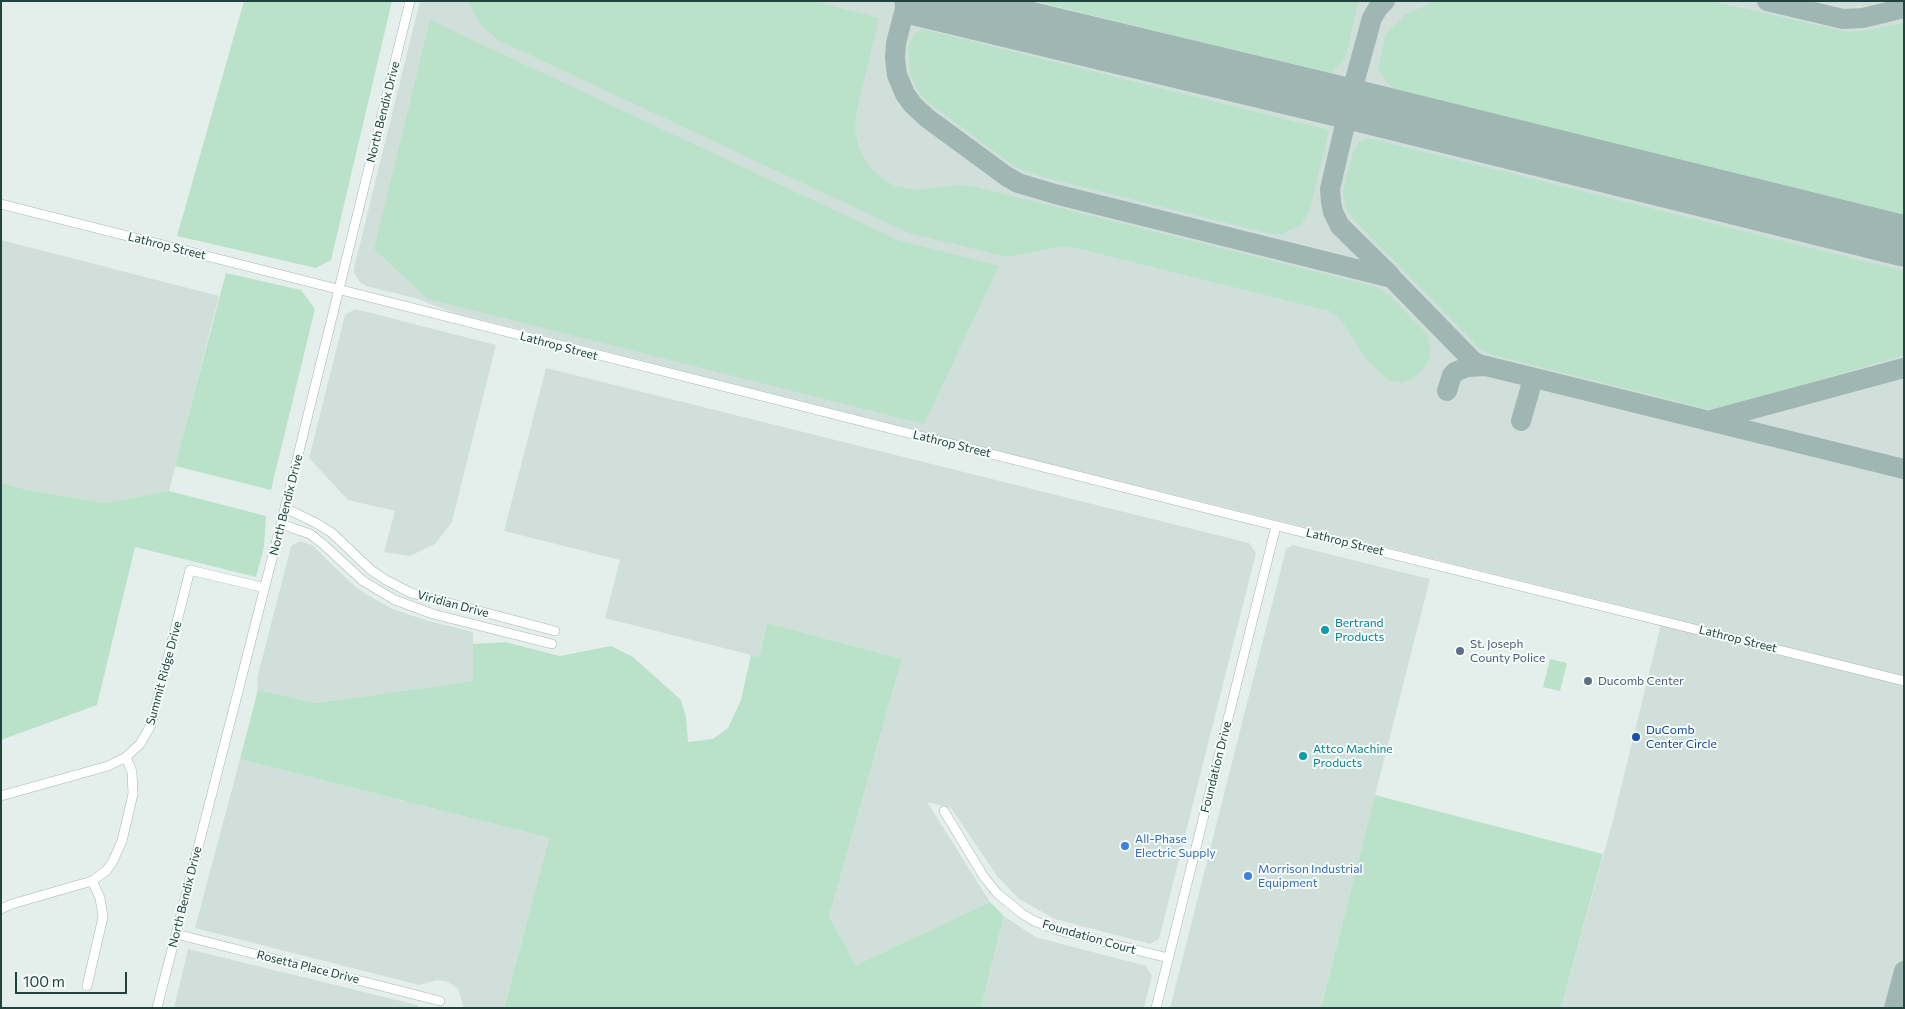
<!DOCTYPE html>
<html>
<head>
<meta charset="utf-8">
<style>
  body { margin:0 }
  #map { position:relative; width:1905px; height:1009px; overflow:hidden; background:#e4efec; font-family:Commissioner,sans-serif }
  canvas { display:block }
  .frame { position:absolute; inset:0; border:2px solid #20433f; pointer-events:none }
  .scale { position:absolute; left:15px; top:972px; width:112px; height:22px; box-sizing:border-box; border:2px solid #20433f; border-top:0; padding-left:6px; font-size:15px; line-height:18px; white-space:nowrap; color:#20433f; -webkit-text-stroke:4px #f5fbf9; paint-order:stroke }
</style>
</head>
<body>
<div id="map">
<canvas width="1905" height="1009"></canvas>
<div class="frame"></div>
<div class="scale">100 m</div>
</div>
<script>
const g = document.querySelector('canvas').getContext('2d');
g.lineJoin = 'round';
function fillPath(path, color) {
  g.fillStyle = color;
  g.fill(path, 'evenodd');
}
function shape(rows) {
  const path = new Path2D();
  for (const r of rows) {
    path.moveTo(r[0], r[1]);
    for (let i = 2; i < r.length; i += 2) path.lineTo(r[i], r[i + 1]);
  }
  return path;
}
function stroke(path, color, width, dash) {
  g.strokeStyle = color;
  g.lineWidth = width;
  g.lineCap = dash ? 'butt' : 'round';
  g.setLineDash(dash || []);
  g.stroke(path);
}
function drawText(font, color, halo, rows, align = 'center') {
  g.font = font + ' Commissioner,sans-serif';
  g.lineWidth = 4;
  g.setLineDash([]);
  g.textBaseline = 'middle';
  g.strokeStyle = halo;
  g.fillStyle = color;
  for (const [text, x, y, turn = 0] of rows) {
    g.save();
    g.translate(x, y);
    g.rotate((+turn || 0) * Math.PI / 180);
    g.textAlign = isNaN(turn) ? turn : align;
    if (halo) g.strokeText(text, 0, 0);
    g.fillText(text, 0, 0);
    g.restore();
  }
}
const built = shape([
  [420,1,1904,1,1904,1008,1561,1008,1613,820,1663,616,1030,459,451,312,418,299,366,286,360,282,354,273,354,268],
  [1,240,219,296,169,491,105,503,28,490,1,483],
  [355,309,496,345,452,522,435,544,410,556,384,552,395,511,348,500,309,458,345,315],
  [546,368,1249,543,1256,553,1159,939,1150,944,1055,919,1019,899,997,876,951,808,927,802,990,902,856,965,829,917,902,659,767,623,759,657,605,618,620,560,504,531],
  [300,541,312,545,351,583,367,595,393,609,425,620,473,632,473,681,316,703,258,690,257,679,291,546],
  [1293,545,1430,579,1321,1008,1170,1008,1286,549],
  [240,759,549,838,504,1008,462,1008,463,1005,458,989,448,982,437,980,419,985,195,928],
  [1004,916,1035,937,1146,966,1152,976,1144,1008,981,1008],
  [188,949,417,1005,419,1008,174,1008]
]);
const green = shape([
  [244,1,392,1,331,260,316,268,177,236],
  [468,1,812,1,879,18,856,114,855,131,859,148,867,162,872,170,886,181,896,186,915,190,958,185,972,186,1376,287,1389,295,1427,334,1431,351,1428,362,1421,372,1410,380,1402,383,1388,380,1367,360,1345,326,1337,316,1330,311,1076,248,1064,247,1054,248,1007,257,909,233,498,40,480,24],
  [1035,1,1359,1,1345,59,1331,74],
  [1436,1,1712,1,1847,32,1863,31,1904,23,1904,216,1392,88,1378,70,1386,34,1406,14],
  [430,20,898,240,999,266,924,424,428,299,374,249],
  [922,29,1329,130,1310,209,1302,224,1282,234,1271,234,1046,178,1015,167,923,98,910,76,908,47,914,34],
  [1368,138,1904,271,1904,355,1715,411,1492,355,1479,348,1354,220,1345,206,1343,192,1353,152,1359,142],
  [226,273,301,290,315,309,271,490,175,466],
  [1,483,28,490,105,503,169,491,266,516,264,547,256,577,135,547,97,705,1,740],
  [767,623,902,659,829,917,856,965,990,902,1004,916,981,1008,504,1008,549,838,240,759,258,690,316,703,473,681,473,644,505,642,560,656,611,646,633,657,681,700,686,717,688,742,713,739,728,728,741,700,751,655,759,657],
  [1550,659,1567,663,1560,691,1543,687],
  [1375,795,1603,854,1561,1008,1321,1008]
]);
const taxiway = shape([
  [907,1,896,43,895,59,897,75,905,94,913,105,927,118,1006,176,1018,183,1055,194,1392,278,1472,360,1478,364,1904,469],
  [1767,1,1843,19,1863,18,1904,8],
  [1379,111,1357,116,1349,120,1344,129,1330,189,1331,202,1333,212,1340,226,1391,276],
  [1379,111,1360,99,1353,87,1372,18,1378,8,1385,1],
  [1447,391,1452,375,1455,372,1467,367,1485,366],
  [1521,421,1533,379],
  [1708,421,1904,368],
  [1894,1008,1904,971]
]);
const runway = shape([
  [920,1,1350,104,1904,241]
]);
const minor = shape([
  [1,204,1233,515,1904,681],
  [285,508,316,523,332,533,371,570,386,580,411,593,555,631],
  [281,524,310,534,323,544,363,581,395,600,433,614,552,644],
  [1,796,108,766,126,757,140,744,151,725,190,570,265,588],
  [944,811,984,877,997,893,1021,913,1034,921,1061,931,1168,958],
  [1,909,12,904,92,881,106,871,112,863,122,841,133,794,132,772,126,757],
  [176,934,440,1001],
  [87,986,103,917,100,898,92,881],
  [157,1008,285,508,410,1],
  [1156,1008,1276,526]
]);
const markers = [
  [1325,630,5,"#0f9aa8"],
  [1460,651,5,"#5c6f8a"],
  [1588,681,5,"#5c6f8a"],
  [1636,737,5,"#1a4fb4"],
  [1303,756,5,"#0f9aa8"],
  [1125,846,5,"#3f7fe0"],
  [1248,876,5,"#3f7fe0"]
];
const streetNames = [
  ["North Bendix Drive",383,112,-76],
  ["Lathrop Street",167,246,14],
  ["Lathrop Street",559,346,15],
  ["Lathrop Street",952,444,14],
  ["North Bendix Drive",286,505,-76],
  ["Lathrop Street",1345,542,14],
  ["Viridian Drive",453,604,15],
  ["Lathrop Street",1738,639,14],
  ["Summit Ridge Drive",164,673,-75],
  ["Foundation Drive",1216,767,-76],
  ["North Bendix Drive",185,897,-76],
  ["Foundation Court",1089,937,16],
  ["Rosetta Place Drive",308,967,14]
];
const cultureNames = [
  ["Bertrand",1335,623],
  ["Products",1335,637],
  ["Attco Machine",1313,749],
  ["Products",1313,763]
];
const serviceNames = [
  ["St. Joseph",1470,644],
  ["County Police",1470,658],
  ["Ducomb Center",1598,681]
];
const transitNames = [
  ["DuComb",1646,730],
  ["Center Circle",1646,744]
];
const shopNames = [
  ["All-Phase",1135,839],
  ["Electric Supply",1135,853],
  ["Morrison Industrial",1258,869],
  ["Equipment",1258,883]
];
fillPath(built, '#d1dfdb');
fillPath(green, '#bae2cb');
stroke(taxiway, '#a0b6b3', 20);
stroke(runway, '#a0b6b3', 51);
stroke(minor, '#a5b8b5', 10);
stroke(minor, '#fff', 9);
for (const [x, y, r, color] of markers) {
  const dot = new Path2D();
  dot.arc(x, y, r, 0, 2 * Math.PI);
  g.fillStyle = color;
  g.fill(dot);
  stroke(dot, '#f5fbf9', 2);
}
drawText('12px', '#20433f', '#f5fbf9', streetNames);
drawText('12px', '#0d838f', '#f5fbf9', cultureNames, 'left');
drawText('12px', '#4e5e75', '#f5fbf9', serviceNames, 'left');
drawText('12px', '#164399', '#f5fbf9', transitNames, 'left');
drawText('12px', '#366cbe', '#f5fbf9', shopNames, 'left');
</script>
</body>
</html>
